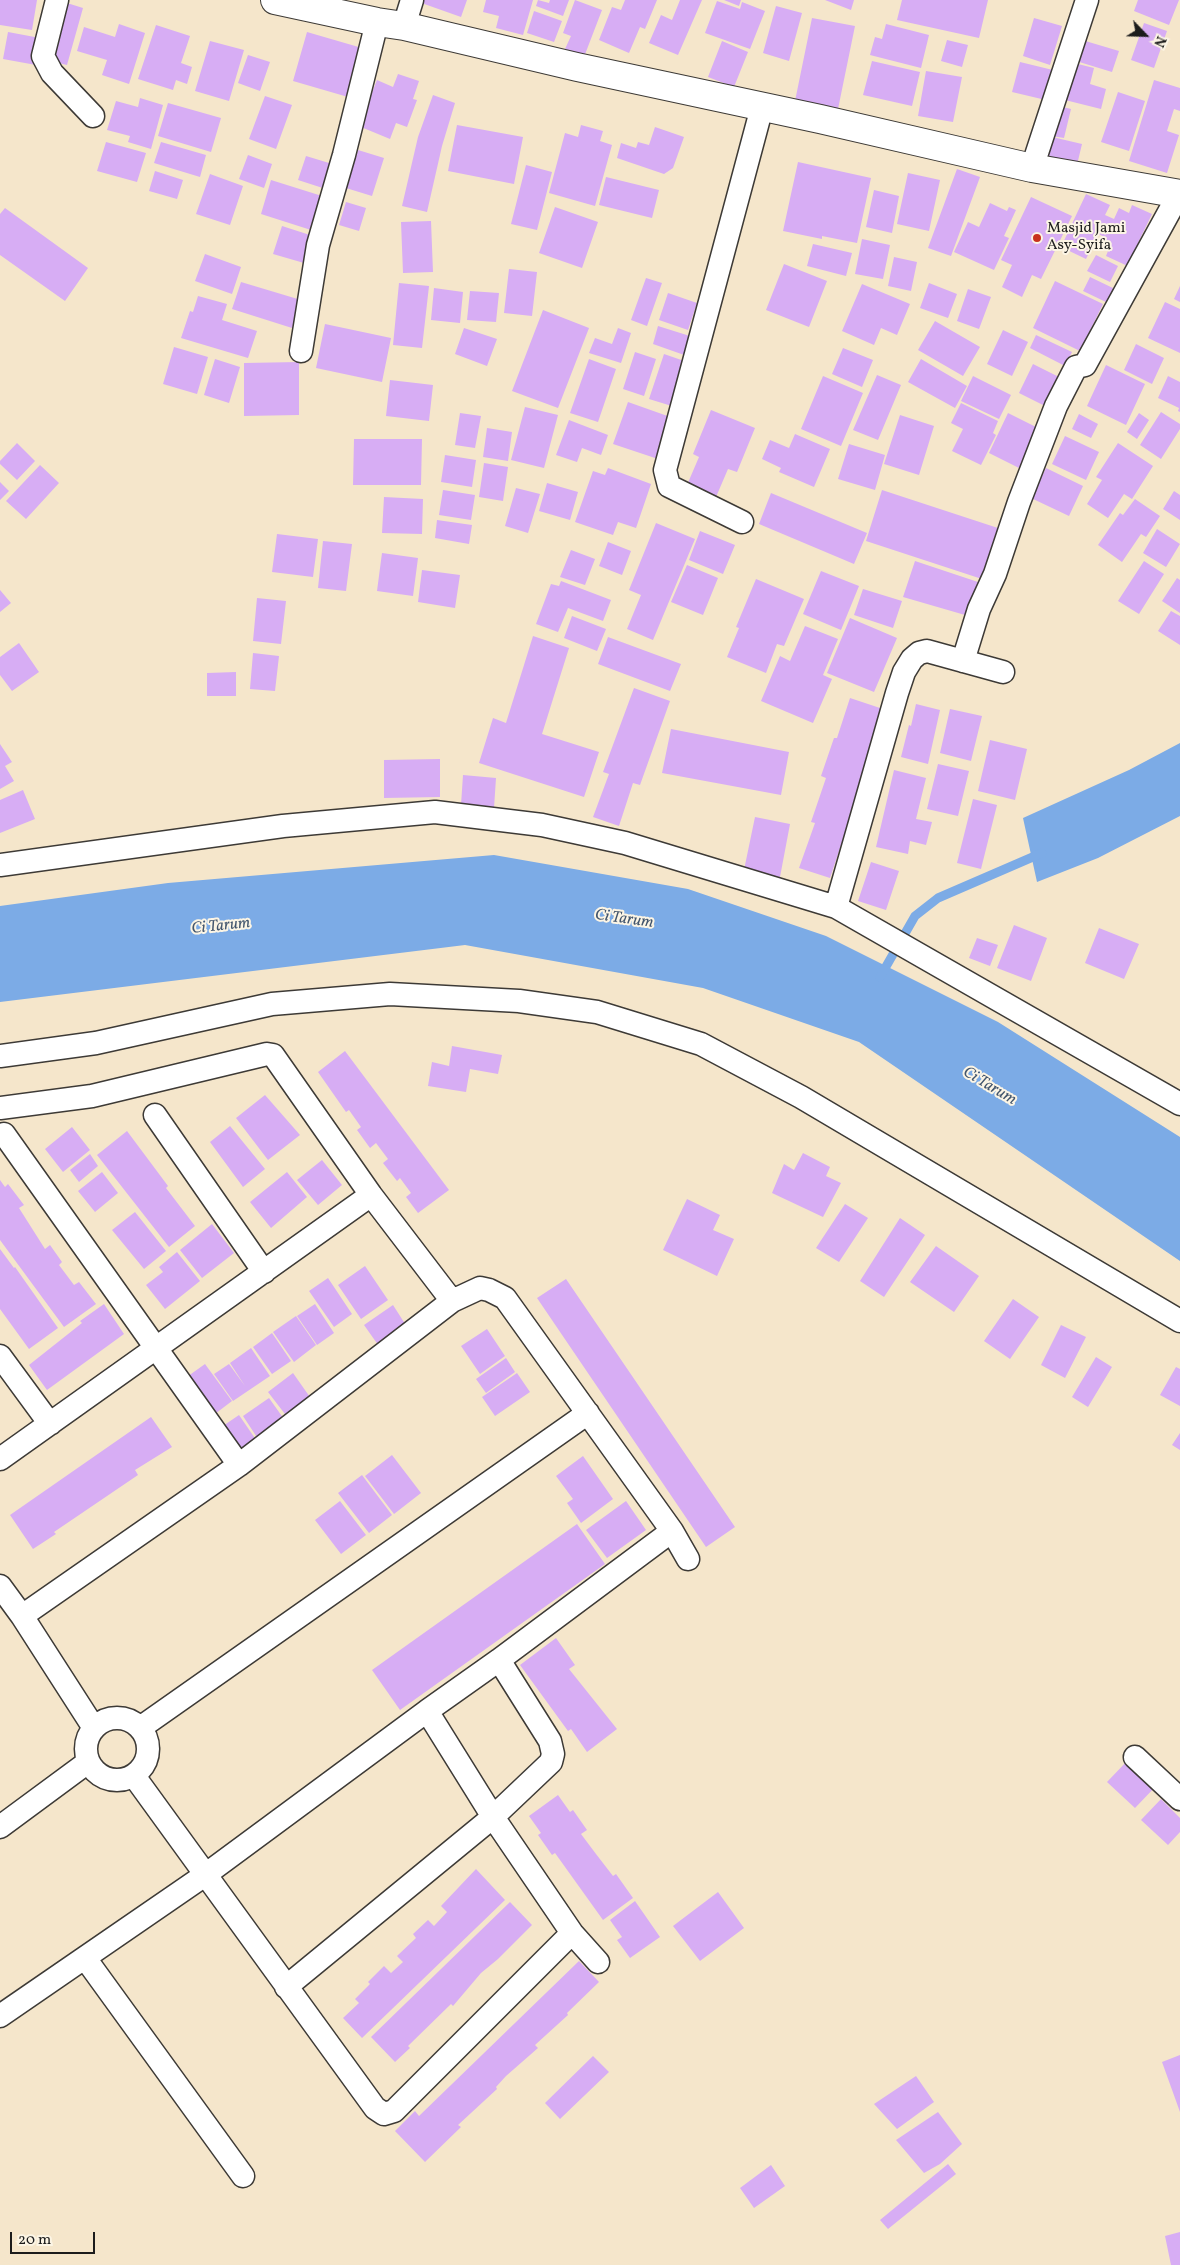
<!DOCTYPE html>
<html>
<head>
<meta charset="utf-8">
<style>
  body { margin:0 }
  #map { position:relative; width:1180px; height:2265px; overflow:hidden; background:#f5e6cb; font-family:Vollkorn,serif }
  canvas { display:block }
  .north { position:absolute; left:1120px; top:10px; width:50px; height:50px; -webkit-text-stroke:4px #fcf5e5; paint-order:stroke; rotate:114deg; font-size:14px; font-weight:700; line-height:20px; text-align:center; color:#1c1c1c }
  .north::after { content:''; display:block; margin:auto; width:18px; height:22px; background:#1c1c1c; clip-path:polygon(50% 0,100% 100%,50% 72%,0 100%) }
  .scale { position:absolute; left:10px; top:2232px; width:85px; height:22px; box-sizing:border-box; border:2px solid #1c1c1c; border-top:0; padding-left:6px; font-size:15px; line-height:18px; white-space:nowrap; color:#1c1c1c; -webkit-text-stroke:4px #fcf5e5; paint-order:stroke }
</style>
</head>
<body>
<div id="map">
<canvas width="1180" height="2265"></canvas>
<div class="north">N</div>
<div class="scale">20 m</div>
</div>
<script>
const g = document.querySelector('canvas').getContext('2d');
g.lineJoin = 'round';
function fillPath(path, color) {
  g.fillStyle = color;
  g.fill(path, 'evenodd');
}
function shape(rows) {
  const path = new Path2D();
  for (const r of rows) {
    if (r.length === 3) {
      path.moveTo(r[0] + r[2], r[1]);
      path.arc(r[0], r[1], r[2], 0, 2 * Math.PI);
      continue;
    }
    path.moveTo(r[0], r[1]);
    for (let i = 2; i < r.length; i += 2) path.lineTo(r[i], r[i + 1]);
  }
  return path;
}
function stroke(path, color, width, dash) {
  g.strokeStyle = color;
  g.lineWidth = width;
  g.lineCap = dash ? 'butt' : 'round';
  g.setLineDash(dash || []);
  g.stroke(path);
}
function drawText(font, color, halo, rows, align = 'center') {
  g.font = font + ' Vollkorn,serif';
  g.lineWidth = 4;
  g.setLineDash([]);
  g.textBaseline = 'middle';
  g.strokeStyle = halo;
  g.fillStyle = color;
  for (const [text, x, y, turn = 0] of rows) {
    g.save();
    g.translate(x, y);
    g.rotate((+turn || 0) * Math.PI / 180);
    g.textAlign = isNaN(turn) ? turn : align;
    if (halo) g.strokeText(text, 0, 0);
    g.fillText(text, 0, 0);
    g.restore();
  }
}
const water = shape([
  [1180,743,1180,816,1098,858,1037,882,1023,818,1129,770],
  [494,855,688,889,826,936,998,1022,1180,1137,1180,1261,859,1042,703,988,465,945,0,1002,0,906,168,883]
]);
const stream = shape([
  [880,977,915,916,938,898,1042,853]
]);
const building = shape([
  [0,0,37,0,32,30,0,25],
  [413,0,467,0,461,17],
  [486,0,533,0,523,35,496,28,499,16,483,12],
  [538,0,549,3,550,0,569,0,563,16,536,6],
  [575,0,602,10,584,57,565,49,571,36,563,33],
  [625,0,657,0,645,29,640,27,629,53,599,40,612,7,621,10],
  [680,0,702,0,678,55,649,43,661,15,672,20],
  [724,0,741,0,739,6],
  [825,0,854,0,851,10],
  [902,0,988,0,979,38,897,20],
  [1138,0,1179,0,1169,25,1134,11],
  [717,1,740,9,742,2,765,11,750,49,705,33],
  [67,3,83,8,67,65,50,61],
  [776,6,802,13,789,61,763,53],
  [534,11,562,21,554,42,527,33],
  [812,18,855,26,838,109,795,101],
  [1034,18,1062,26,1050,65,1023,56],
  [1144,23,1167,31,1154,68,1131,60],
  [119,24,145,33,129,84,102,75,107,60,77,51,84,27,115,37],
  [886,24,929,35,921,68,870,55,875,37,882,39],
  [156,25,190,36,181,63,192,67,187,84,176,80,173,90,138,79],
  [8,32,40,38,36,65,3,59],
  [307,32,362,48,348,97,293,81],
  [947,40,968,45,962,67,941,61],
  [1082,40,1119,51,1112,72,1076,61],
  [210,41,244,50,229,101,195,91],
  [722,41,748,52,734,87,708,77],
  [248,55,270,62,260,91,238,83],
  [872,61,920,72,912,106,863,95],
  [1020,62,1057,71,1050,101,1012,92],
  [1070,62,1094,68,1090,84,1106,89,1101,109,1061,99],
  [926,71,962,77,953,122,918,116],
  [398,74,419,81,413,99,417,100,407,127,396,123,390,139,361,127,367,94,371,95,377,80,393,87],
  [1154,80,1180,88,1180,111,1174,109,1167,131,1179,135,1167,173,1129,161],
  [1118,92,1145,101,1129,151,1101,142],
  [433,95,455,103,442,146,427,212,402,206,418,137],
  [265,96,292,105,276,149,249,139],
  [140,98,163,105,151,149,128,142,130,136,107,130,116,101,138,107],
  [168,103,221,118,211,152,158,136],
  [1059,106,1071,109,1064,138,1052,136],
  [457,125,523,137,514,184,448,171],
  [581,125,603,131,600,141,612,145,595,206,549,193,565,133,578,137],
  [655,127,684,137,673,168,664,174,617,158,621,143,636,148,638,142,649,145],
  [1048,136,1082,144,1076,169,1042,162],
  [106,142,146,153,137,182,97,171],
  [161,142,206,155,200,177,154,163],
  [358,150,384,158,372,196,346,188],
  [248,155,272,164,264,188,239,179],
  [306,156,339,166,332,191,298,180],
  [798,162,871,178,857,243,822,236,822,239,783,231],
  [526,165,552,172,537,230,511,224],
  [957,169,980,177,951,256,928,248],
  [155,171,183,180,177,199,149,191],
  [908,173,940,180,929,231,897,224],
  [210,174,243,186,230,225,196,214],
  [606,177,659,190,652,218,599,205],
  [271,180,322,196,311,230,261,214],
  [874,190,899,196,892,233,866,227],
  [1086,194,1110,205,1105,215,1114,219,1119,208,1129,213,1132,205,1152,214,1138,243,1143,245,1132,268,1106,256,1108,251,1102,248,1107,238,1098,234,1086,259,1061,247],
  [1031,197,1072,216,1041,279,1032,275,1022,297,1002,287,1012,265,1001,260],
  [346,202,366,208,359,231,339,225],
  [990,203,1007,211,1009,207,1016,210,1004,236,1009,238,994,270,954,252,968,222,979,227],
  [555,207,598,222,582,268,539,253],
  [5,208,88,268,65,301,0,255,0,214],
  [431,221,433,272,403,273,401,222],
  [282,226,313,236,304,263,273,254],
  [862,239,890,245,883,279,855,274],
  [813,244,852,253,846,276,807,266],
  [205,254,241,267,232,294,195,281],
  [1096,255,1118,266,1110,282,1087,271],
  [894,257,917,262,911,291,888,286],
  [784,264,827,281,809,327,766,310],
  [509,269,537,272,532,316,504,313],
  [1090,277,1115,289,1108,303,1083,291],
  [646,278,662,283,647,326,631,320],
  [1055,281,1103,304,1080,351,1033,328],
  [241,282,301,300,292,328,232,309],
  [399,283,429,286,422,348,393,345],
  [929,283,957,294,948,318,920,308],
  [862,284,910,304,897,335,881,328,874,345,842,331],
  [1180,286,1180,302,1174,299],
  [434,288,463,292,460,323,431,320],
  [968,289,991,297,979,329,957,321],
  [470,291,499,293,496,322,467,320],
  [668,293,697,303,688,330,659,320],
  [198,296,227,304,222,320,257,331,248,358,181,338,190,311,193,312],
  [1165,302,1180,309,1180,353,1148,338],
  [543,310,589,328,558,408,512,391],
  [935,321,980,347,963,376,918,350],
  [325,324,391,338,382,382,316,368],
  [658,326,693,337,687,356,653,344],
  [464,328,497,339,487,366,455,354],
  [618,328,631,333,621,363,589,353,595,338,612,344],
  [1003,330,1028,342,1012,376,987,364],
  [1036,335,1072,352,1065,366,1030,348],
  [1136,344,1164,358,1152,384,1124,370],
  [174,347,208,357,197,394,163,384],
  [843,348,873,360,862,387,832,374],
  [635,352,656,359,644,396,623,389],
  [664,354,690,363,675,407,649,399],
  [215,359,240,367,229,403,204,395],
  [589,359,616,369,598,422,570,413],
  [921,359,967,386,955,408,908,382],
  [299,362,299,415,244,416,244,363],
  [1033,364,1061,378,1047,407,1019,393],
  [1106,365,1145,384,1126,425,1087,406],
  [877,375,901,385,878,440,853,430],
  [823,376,863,393,841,446,801,429],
  [973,376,1011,395,999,419,961,401],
  [1168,376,1180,382,1180,412,1178,411,1179,408,1158,398],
  [390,380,433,385,429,421,386,416],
  [628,402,676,419,661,460,613,444],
  [961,403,998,421,993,433,996,435,981,465,952,451,963,429,951,423],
  [525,407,558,415,544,468,511,460],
  [711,410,755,428,737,472,728,469,716,497,687,485,699,457,693,454],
  [1161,412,1180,424,1180,429,1161,459,1140,445],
  [460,413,481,416,475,448,455,445],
  [1008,413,1042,430,1023,470,989,453],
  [1139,413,1149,420,1137,439,1127,432],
  [1079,414,1098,424,1091,438,1072,429],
  [900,415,934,426,919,475,884,464],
  [569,420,608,435,601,455,582,448,577,462,556,455],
  [487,428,512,432,508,461,483,457],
  [795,434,830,449,814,487,779,472,781,468,762,459,770,440,789,448],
  [1065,436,1099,452,1086,480,1052,464],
  [354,439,422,439,421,485,353,485],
  [17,443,35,461,17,480,0,464,0,461],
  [1118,443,1153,466,1132,499,1124,494,1108,518,1087,504,1102,480,1096,477],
  [849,444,885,455,875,490,838,479],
  [445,455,476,460,472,487,441,482],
  [484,463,508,467,503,501,479,497],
  [40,465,59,483,26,519,6,501],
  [608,468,651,484,636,528,618,522,613,535,575,522,593,471,605,475],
  [1046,468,1083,486,1069,516,1031,498],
  [0,482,9,491,0,500],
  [547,483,578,492,570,520,539,511],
  [516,488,540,494,528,533,505,526],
  [443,490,475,495,471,520,439,515],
  [882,490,1004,530,988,581,866,541],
  [1174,491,1180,495,1180,520,1163,509],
  [771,493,867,533,854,564,759,524],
  [384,497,423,499,422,534,382,533],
  [1135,499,1160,516,1146,537,1141,534,1122,562,1098,545,1120,513,1123,515],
  [437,520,472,525,469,544,435,538],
  [656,523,695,539,653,640,627,629,641,595,629,590],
  [1157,529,1180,544,1166,567,1143,553],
  [700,531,735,545,723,574,689,560],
  [277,534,318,539,313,577,272,572],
  [323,541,352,544,346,591,318,588],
  [608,542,631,551,622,575,599,566],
  [571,550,595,559,585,585,560,577],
  [382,553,418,558,413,596,377,591],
  [915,561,984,584,965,615,903,597],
  [1144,561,1164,574,1139,614,1118,601],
  [687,565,718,578,703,615,671,602],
  [422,570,460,575,455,608,418,602],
  [821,571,859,586,841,630,803,614],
  [1177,578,1180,580,1180,613,1162,601],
  [756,579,804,599,784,646,777,644,766,673,727,657,739,628,736,627],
  [561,581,611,600,603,621,568,608,558,632,536,624,551,584,559,586],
  [863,589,902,601,893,628,854,615],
  [0,590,11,603,0,612],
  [257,598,286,601,281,644,253,641],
  [1171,611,1180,616,1180,645,1158,631],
  [572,616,606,629,597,651,564,638],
  [850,618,897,638,874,692,827,673],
  [805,626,838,639,823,675,832,679,813,723,761,701,780,656,790,661],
  [533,636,569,648,542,734,599,752,584,797,479,763,493,718,506,723],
  [608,637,681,664,670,691,598,664],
  [19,643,39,672,12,691,0,675,0,657],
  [253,653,279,656,275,691,250,689],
  [236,672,236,696,207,696,207,673],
  [634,688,670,701,640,785,633,783,619,826,593,817,609,774,603,772],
  [850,698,886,710,830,878,799,868,815,823,811,822,826,778,821,776,834,738,837,738],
  [916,704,940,710,928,764,901,757,909,725,911,726],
  [950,709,982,716,971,761,940,753],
  [671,729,789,752,781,795,662,773],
  [990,740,1027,749,1015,800,978,791],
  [0,744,12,762,5,766,14,781,0,789],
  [440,759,440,797,384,798,384,760],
  [938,764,969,771,958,816,927,809],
  [894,770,926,778,916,819,932,822,926,845,910,841,908,854,876,847],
  [463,775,496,778,494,808,461,805],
  [23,790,35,819,0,833,0,800],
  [973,799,997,805,981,869,957,863],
  [755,817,790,824,780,877,744,870],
  [871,862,899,871,886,910,858,901],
  [1014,925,1047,938,1031,981,997,968],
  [1099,928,1139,944,1124,979,1085,963],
  [977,938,998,945,990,966,969,958],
  [452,1046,502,1055,498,1074,470,1069,466,1092,428,1086,432,1062,449,1066],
  [345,1051,449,1190,418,1213,406,1197,411,1193,400,1178,397,1181,383,1163,388,1159,376,1143,370,1148,357,1130,361,1127,349,1110,346,1112,318,1072],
  [265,1095,300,1135,268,1160,236,1118],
  [230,1126,265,1169,243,1187,210,1142],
  [72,1127,90,1150,63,1172,45,1149],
  [127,1131,168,1186,166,1188,195,1226,169,1247,97,1155],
  [803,1153,830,1167,826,1176,841,1183,823,1217,772,1193,784,1164,794,1170],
  [90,1154,98,1166,79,1182,70,1170],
  [322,1160,342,1185,318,1205,297,1180],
  [102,1172,118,1193,95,1212,78,1191],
  [287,1172,307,1197,271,1228,250,1202],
  [0,1180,5,1187,8,1184,24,1205,19,1208,45,1249,50,1245,62,1262,59,1265,74,1285,79,1282,96,1304,64,1327,0,1240],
  [687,1199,720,1215,713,1230,734,1239,717,1276,663,1250],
  [845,1204,868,1218,839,1262,816,1248],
  [135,1212,166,1251,144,1269,112,1230],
  [900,1218,925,1235,884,1297,860,1281],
  [212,1224,234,1253,202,1278,180,1250],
  [936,1246,979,1276,954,1312,910,1282],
  [0,1249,14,1268,15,1267,58,1328,29,1349,0,1309],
  [177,1252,200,1281,165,1309,146,1285,163,1272,159,1267],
  [365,1266,388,1300,361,1319,338,1285],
  [328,1278,352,1314,334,1327,309,1291],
  [566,1279,735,1527,706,1547,537,1298],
  [1013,1299,1039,1317,1010,1359,984,1341],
  [104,1304,124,1334,47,1390,29,1365,82,1323,80,1321],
  [315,1304,334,1333,317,1345,297,1316],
  [393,1305,409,1330,381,1349,364,1325],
  [296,1316,316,1345,294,1362,273,1332],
  [1061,1325,1086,1337,1065,1378,1041,1365],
  [487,1329,505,1356,480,1374,461,1346],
  [272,1333,291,1361,272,1374,253,1347],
  [251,1348,270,1376,233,1401,214,1374,229,1364,245,1386,230,1363],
  [1096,1357,1112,1367,1088,1407,1072,1397],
  [506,1358,515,1372,486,1393,476,1379],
  [205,1364,232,1401,211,1417,184,1379],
  [1176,1367,1180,1369,1180,1406,1160,1395],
  [293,1373,312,1400,288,1418,268,1392],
  [517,1373,530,1392,495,1416,482,1397],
  [269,1398,289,1426,262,1445,243,1416],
  [239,1415,261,1447,241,1460,220,1428],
  [151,1417,172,1447,135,1470,138,1475,54,1532,56,1534,33,1549,10,1515],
  [1180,1433,1180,1450,1172,1445],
  [392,1455,421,1493,394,1514,365,1476],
  [583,1456,613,1499,581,1523,567,1503,573,1499,556,1476],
  [362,1475,392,1515,369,1533,338,1493],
  [340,1501,366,1535,341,1554,315,1520],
  [626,1501,646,1530,607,1558,586,1530],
  [577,1524,605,1564,400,1710,372,1670],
  [556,1638,575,1665,569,1669,617,1729,587,1752,571,1729,568,1731,520,1665],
  [1129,1759,1157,1785,1135,1808,1107,1782],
  [558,1795,570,1812,573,1810,587,1830,581,1834,596,1854,613,1876,616,1874,633,1898,603,1920,555,1853,552,1855,538,1835,541,1833,529,1816],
  [1161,1799,1180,1818,1180,1832,1168,1845,1141,1820],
  [476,1869,505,1900,362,2038,343,2018,359,2003,355,1999,370,1984,368,1982,384,1966,391,1973,403,1962,397,1956,416,1938,413,1934,428,1920,434,1926,447,1912,441,1906],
  [718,1892,744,1928,700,1961,673,1926],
  [635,1901,660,1937,630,1958,617,1940,622,1937,610,1920],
  [510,1902,532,1925,498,1959,481,1973,453,2006,451,2004,408,2046,410,2048,395,2062,371,2037],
  [579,1961,599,1982,567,2013,568,2015,535,2045,538,2048,506,2076,496,2087,497,2089,458,2125,461,2127,425,2162,395,2131,415,2111,419,2116],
  [1180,2055,1180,2112,1162,2062],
  [593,2056,609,2072,560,2119,545,2103],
  [916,2076,934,2102,897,2129,874,2104],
  [938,2112,962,2144,940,2164,924,2173,896,2140],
  [948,2164,956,2174,888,2229,880,2220],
  [771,2165,785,2186,754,2208,740,2188],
  [1180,2232,1180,2265,1171,2265,1165,2236]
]);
const minor = shape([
  [57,0,43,56,52,73,93,116],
  [404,26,412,0],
  [1032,168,1087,0],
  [301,351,318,245,344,155,377,22],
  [742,522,669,486,665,470,762,107],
  [963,661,979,609,995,574,1019,502,1056,406,1076,367,1085,365,1179,194],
  [0,865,283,826,435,812,542,825,625,843,836,907,1180,1104],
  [836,907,897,693,904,672,912,659,919,653,927,651,1003,672],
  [0,1056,96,1043,272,1004,390,994,519,1001,597,1012,701,1044,801,1097,1180,1321],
  [0,1108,92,1096,267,1054,273,1055,371,1195,452,1301,239,1465,22,1616],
  [155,1115,264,1272],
  [4,1134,239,1465],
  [452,1301,480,1288,489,1290,505,1298,672,1531,499,1660,427,1711,493,1817,572,1933,598,1962],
  [0,1356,50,1424],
  [0,1459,371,1195],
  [672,1531,688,1559],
  [0,1586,22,1616,94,1728],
  [117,1749,31],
  [140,1728,588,1413],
  [1135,1757,1180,1799],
  [134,1776,375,2108,384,2114,394,2111,572,1933],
  [0,1827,88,1762],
  [85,1958,243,2176],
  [286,1987,493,1817,551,1762,553,1754,550,1741,499,1660],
  [0,2016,205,1875,427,1711]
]);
const tertiary = shape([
  [275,0,377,22,404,26,577,67,820,119,1032,168,1180,194]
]);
const markers = [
  [1037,238,5,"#c8321e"]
];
const poiNames = [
  ["Masjid Jami",1047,229],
  ["Asy-Syifa",1047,246]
];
const waterNames = [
  ["Ci Tarum",624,920,8],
  ["Ci Tarum",221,927,-6],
  ["Ci Tarum",989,1087,31]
];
fillPath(water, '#7cabe6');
stroke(stream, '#7cabe6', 9);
fillPath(building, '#d7adf4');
stroke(minor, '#3d3a36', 25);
stroke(tertiary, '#3d3a36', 30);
stroke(minor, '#fff', 22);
stroke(tertiary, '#fff', 28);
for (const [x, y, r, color] of markers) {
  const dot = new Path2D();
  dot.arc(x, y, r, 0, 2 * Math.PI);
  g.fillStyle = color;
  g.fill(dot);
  stroke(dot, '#fcf5e5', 2);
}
drawText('15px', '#1c1c1c', '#fcf5e5', poiNames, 'left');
drawText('italic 16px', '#42556d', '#fcf5e5', waterNames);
</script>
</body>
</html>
